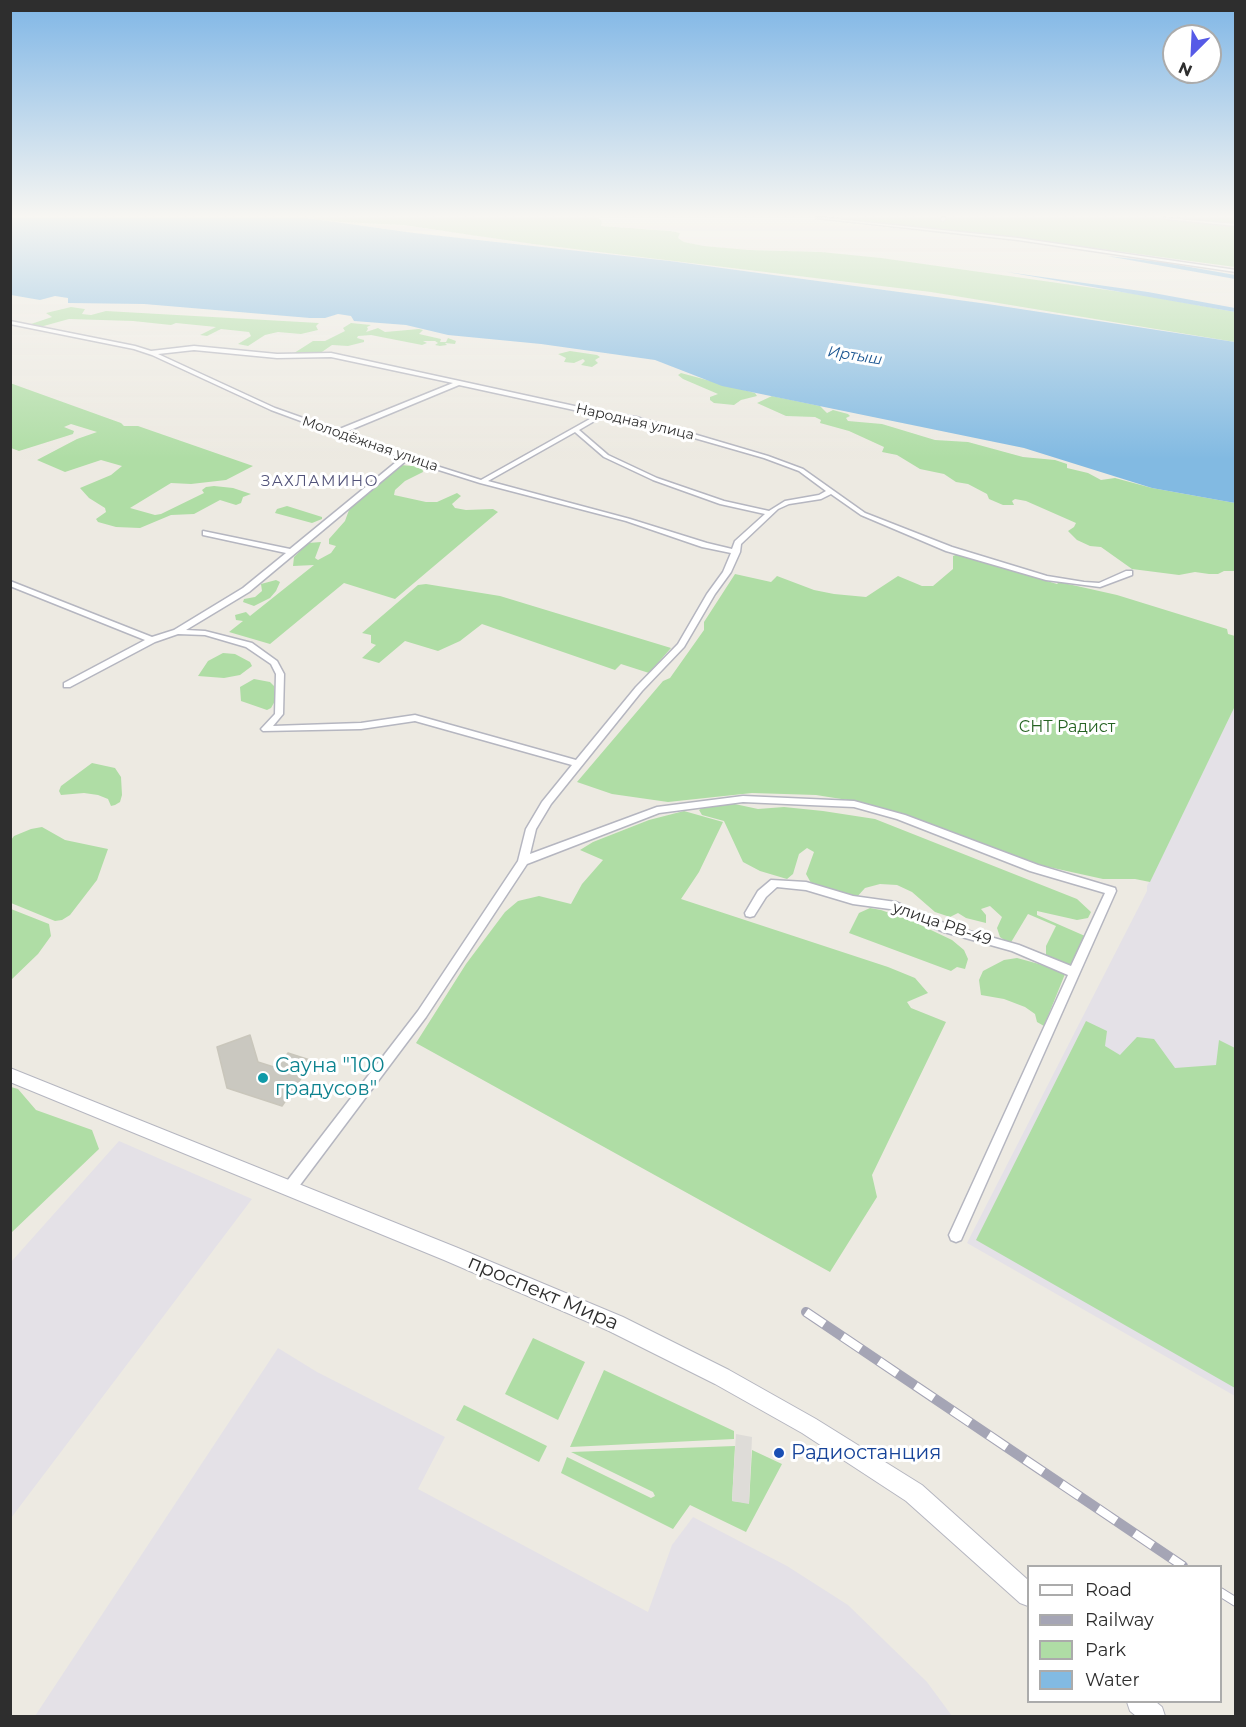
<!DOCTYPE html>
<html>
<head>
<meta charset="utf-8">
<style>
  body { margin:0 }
  #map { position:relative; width:1246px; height:1727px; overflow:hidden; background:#edeae2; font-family:Montserrat,sans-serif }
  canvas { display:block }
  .frame { position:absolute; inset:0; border:12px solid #2e2e2e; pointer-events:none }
  .legend { position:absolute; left:1027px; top:1565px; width:195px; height:138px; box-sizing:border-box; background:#fff; border:2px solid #ababab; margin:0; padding:8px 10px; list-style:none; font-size:18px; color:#2e2e2e }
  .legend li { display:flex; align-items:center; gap:12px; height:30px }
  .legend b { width:30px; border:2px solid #ababab }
  .north { position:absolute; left:1162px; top:24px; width:60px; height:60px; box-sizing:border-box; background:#fff; border:2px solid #ababab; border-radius:50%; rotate:204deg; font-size:16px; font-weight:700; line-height:24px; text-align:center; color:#2e2e2e }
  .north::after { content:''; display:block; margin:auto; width:21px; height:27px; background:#565ae7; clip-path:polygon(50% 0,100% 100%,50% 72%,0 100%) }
</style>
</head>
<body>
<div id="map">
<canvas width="1246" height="1727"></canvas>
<div class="frame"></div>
<ul class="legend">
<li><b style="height:8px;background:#fff"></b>Road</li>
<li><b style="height:8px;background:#a5a5b5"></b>Railway</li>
<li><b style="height:16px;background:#afdda5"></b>Park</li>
<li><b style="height:16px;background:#82bae2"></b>Water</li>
</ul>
<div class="north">N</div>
</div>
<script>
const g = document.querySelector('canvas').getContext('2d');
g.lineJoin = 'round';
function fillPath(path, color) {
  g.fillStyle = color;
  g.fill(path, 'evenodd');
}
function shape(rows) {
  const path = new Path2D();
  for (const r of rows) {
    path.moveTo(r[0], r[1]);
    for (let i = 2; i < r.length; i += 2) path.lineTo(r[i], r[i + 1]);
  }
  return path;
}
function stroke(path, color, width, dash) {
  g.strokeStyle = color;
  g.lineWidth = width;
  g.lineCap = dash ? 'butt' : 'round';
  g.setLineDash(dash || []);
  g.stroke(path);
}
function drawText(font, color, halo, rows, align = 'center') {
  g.font = font + ' Montserrat,sans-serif';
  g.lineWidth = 6;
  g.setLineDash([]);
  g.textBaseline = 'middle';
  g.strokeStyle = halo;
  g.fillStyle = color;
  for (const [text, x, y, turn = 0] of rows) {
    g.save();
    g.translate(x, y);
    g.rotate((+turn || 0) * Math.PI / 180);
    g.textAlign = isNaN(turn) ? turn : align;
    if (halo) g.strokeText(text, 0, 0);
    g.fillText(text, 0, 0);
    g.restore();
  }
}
const industrial = shape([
  [1235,706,1235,1396,967,1243,1147,891,1147,886],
  [119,1141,252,1199,11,1518,11,1262],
  [278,1348,317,1372,445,1437,418,1489,648,1612,672,1545,693,1517,787,1566,848,1605,927,1682,952,1716,35,1716]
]);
const green = shape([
  [307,218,598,218,602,222,601,226,671,231,680,233,678,238,684,242,704,246,749,250,821,252,881,258,1143,295,1235,312,1235,342,931,292,533,244,403,225,340,222],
  [822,218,1235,218,1235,267,1004,236],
  [71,307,85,309,82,314,91,315,106,311,319,323,316,326,318,330,301,334,278,332,265,335,248,346,238,344,251,336,249,332,221,329,207,336,200,335,216,327,176,323,171,325,133,321,69,319,40,327,28,325,52,317,46,313],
  [351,323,371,325,367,327,368,329,366,332,378,328,385,332,419,329,423,330,419,334,441,339,440,342,446,342,448,338,456,341,455,344,445,343,447,345,440,346,435,345,438,343,435,341,423,341,427,343,422,345,371,335,358,336,357,338,364,340,364,342,348,346,332,345,319,354,291,355,313,341,325,341,345,331,343,328],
  [570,351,597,355,600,357,595,360,598,363,592,367,581,365,585,361,583,359,574,363,564,362,566,358,558,354],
  [681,373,755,393,757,396,741,400,734,405,714,403,710,400,710,397,718,394,683,379,678,375],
  [10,383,121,423,124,426,138,426,253,466,226,480,191,484,171,483,130,508,155,515,161,514,204,493,202,490,206,487,214,486,233,488,251,494,243,497,241,503,236,505,220,500,194,514,171,515,140,528,116,527,98,522,96,519,106,512,105,508,89,498,80,488,111,475,122,466,101,460,65,472,37,460,77,439,97,432,71,424,64,427,74,431,73,434,19,451,11,448],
  [772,396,820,406,827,413,833,410,848,414,850,416,846,418,848,421,882,424,935,440,968,442,1023,457,1055,460,1067,464,1067,468,1088,473,1101,480,1115,478,1152,488,1235,503,1235,571,1224,571,1218,574,1209,574,1195,572,1179,575,1132,569,1101,547,1090,546,1077,540,1068,531,1074,527,1076,523,1026,501,1015,499,1012,501,1014,505,1003,505,989,499,987,494,968,484,956,482,944,474,920,469,897,455,882,452,884,447,849,431,820,423,821,420,815,417,786,416,757,403],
  [401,465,422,467,423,472,405,481,395,490,394,495,426,502,437,502,457,493,461,496,452,504,455,508,466,510,493,509,498,512,395,599,344,583,270,644,229,632,243,621,236,620,235,615,246,612,250,616,314,565,293,566,294,557,308,543,321,542,315,558,318,560,331,553,336,546,329,544,329,539,345,521,349,510,371,488],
  [287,506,322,517,322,519,312,523,275,513,277,509],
  [958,554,1057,584,1059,582,1117,595,1227,629,1228,634,1235,636,1235,706,1150,882,1135,879,1103,879,1035,864,962,837,854,801,816,795,752,793,668,802,612,794,577,782,663,681,670,678,704,630,704,622,735,574,771,582,777,576,814,590,834,594,866,597,898,576,922,586,933,586,953,569,953,556],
  [276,580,280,582,276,591,270,598,254,606,243,602,244,599,255,597,262,591,261,584],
  [426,584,500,596,671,648,649,673,621,664,615,670,482,624,460,641,438,651,405,641,379,663,362,658,376,645,371,643,371,635,362,633,418,585],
  [223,653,235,654,250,662,252,666,240,675,224,678,198,676,208,661],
  [254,679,270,682,274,686,275,701,271,708,267,710,241,701,240,687],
  [92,763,115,768,121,777,122,795,120,802,115,805,111,806,108,799,98,795,84,793,61,795,59,791,61,786],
  [730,803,758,809,784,807,823,811,875,819,1077,899,1091,912,1088,918,1077,920,1037,911,1037,915,1085,936,1071,967,1046,955,1046,946,1056,926,1028,914,1010,944,1000,937,997,928,1002,917,990,906,981,909,986,915,986,923,966,918,958,913,950,917,935,912,912,892,897,885,880,884,865,888,856,898,811,883,806,874,814,852,807,848,799,854,793,874,787,879,760,871,743,862,724,821,702,815,699,810,705,806],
  [684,811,723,822,699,872,681,899,888,967,915,978,928,993,907,1002,911,1008,946,1022,872,1175,877,1197,830,1272,416,1043,466,964,505,912,518,901,539,896,571,904,582,884,603,860,580,850,593,842,649,820],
  [42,827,65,840,108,849,97,880,70,915,62,920,55,921,11,903,11,840,14,836,31,829],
  [870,908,881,910,912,921,952,940,964,950,968,959,965,969,957,967,951,971,849,933,859,913],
  [11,909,49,924,51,936,38,954,11,980],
  [1017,958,1039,964,1065,974,1044,1026,1037,1022,1035,1014,1025,1007,1004,999,981,995,979,980,983,971,1004,960],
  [1086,1021,1107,1031,1105,1046,1120,1055,1137,1037,1154,1039,1175,1068,1216,1065,1219,1040,1235,1048,1235,1388,976,1240],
  [11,1087,18,1089,36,1110,92,1130,99,1149,11,1233],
  [533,1338,585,1362,558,1420,505,1394],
  [604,1370,734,1431,734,1439,570,1447],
  [464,1405,547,1446,539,1462,456,1420],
  [735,1446,732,1501,749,1503,752,1450,782,1464,746,1532,690,1505,673,1529,561,1473,567,1457,651,1498,655,1496,653,1492,571,1452]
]);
const plaza = shape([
  [736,1434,752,1437,749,1504,732,1501]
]);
const water = shape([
  [10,218,307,218,414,233,670,261,988,304,1235,342,1235,503,1152,488,1024,448,722,386,655,360,541,344,448,335,406,325,354,321,351,316,338,314,325,318,310,318,144,304,68,303,68,298,55,296,40,300,11,295],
  [1107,256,1162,262,1235,275,1235,279],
  [1007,272,1148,292,1235,308,1235,312]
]);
const building = shape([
  [250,1035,258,1062,277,1068,288,1053,313,1061,282,1106,227,1088,217,1047,250,1035]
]);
const minor = shape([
  [816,218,826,218,1018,238,1236,270,1236,272,1018,240,816,218],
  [942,218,946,218,943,221,941,220,942,218],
  [1164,218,1236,224,1236,226,1166,219,1164,218],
  [10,321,135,346,151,351,194,346,277,354,331,353,602,412,636,417,768,456,803,469,865,513,952,547,1047,576,1084,582,1099,583,1126,571,1132,571,1132,575,1100,587,1046,580,946,551,861,515,831,494,821,499,789,504,778,509,741,544,740,552,731,572,715,594,684,647,642,691,551,804,536,829,530,854,657,807,743,796,854,801,905,815,1038,865,1115,888,1116,891,961,1240,956,1242,951,1240,949,1235,1068,975,1012,951,944,932,890,909,853,904,806,890,777,887,766,897,754,916,750,917,746,916,745,913,758,891,771,880,806,882,853,896,896,902,951,926,1019,945,1071,966,1105,893,1030,871,897,819,854,807,743,802,659,813,527,864,426,1017,294,1193,289,1195,284,1193,282,1189,284,1185,418,1011,518,861,526,829,542,802,572,765,415,721,361,729,263,731,261,729,275,714,276,674,271,664,246,647,205,635,178,634,155,642,70,687,64,687,64,683,145,640,10,586,10,581,152,637,174,630,243,588,286,553,203,535,203,531,290,549,401,458,271,410,152,355,134,349,10,324,10,321],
  [194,350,277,358,331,357,453,383,337,430,275,408,158,354,194,350],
  [459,385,597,415,481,480,408,457,343,433,459,385],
  [603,416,635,421,764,458,799,471,826,491,819,495,785,501,769,511,724,501,657,478,608,455,579,430,603,416],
  [575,432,604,457,653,480,720,504,765,514,735,541,732,549,707,543,630,519,488,481,575,432],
  [407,460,480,483,626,521,702,547,731,553,723,572,707,594,678,644,636,687,576,760,415,715,361,723,273,726,283,714,284,674,277,661,252,643,205,631,186,630,249,592,407,460]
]);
const tertiary = shape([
  [10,1068,458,1248,623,1317,729,1370,816,1419,922,1485,1028,1580,1028,1606,1020,1603,906,1501,802,1433,715,1384,609,1331,444,1260,10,1082,10,1068],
  [1127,1702,1156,1702,1162,1707,1165,1716,1136,1716,1130,1711,1127,1702]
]);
const rail = shape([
  [806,1312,1183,1566],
  [1220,1592,1236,1602]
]);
const markers = [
  [263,1078,6,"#0f9aa8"],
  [779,1453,6,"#1a4fb4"]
];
const farStreetnames = [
  ["Народная улица",635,422,13],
  ["Молодёжная улица",370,444,19]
];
const farWaternames = [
  ["Иртыш",855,356,9]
];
const farNeighbourhoodnames = [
  ["ЗАХЛАМИНО",320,482]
];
const parkNames = [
  ["СНТ Радист",1067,727]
];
const streetNames = [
  ["улица РВ-49",942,924,19]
];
const nearCulturenames = [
  ["Сауна \"100",275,1066],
  ["градусов\"",275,1089]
];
const nearStreetnames = [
  ["проспект Мира",543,1293,23]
];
const nearTransitnames = [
  ["Радиостанция",791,1453]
];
fillPath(industrial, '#e4e1e7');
fillPath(green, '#afdda5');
fillPath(plaza, '#dedcd8');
fillPath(water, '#82bae2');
fillPath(building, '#cac8c0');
stroke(building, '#c9c6bb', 1.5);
stroke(minor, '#b5b6c0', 3);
stroke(tertiary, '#b5b6c0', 2);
fillPath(minor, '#fff');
fillPath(tertiary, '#fff');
stroke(rail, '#a5a5b5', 10);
stroke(rail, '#fff', 8, [22]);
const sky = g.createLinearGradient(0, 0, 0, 459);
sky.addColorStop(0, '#7fb6e6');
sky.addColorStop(0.47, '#f7f6f2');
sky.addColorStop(1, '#f7f6f200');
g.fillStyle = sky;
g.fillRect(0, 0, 1246, 459);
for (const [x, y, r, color] of markers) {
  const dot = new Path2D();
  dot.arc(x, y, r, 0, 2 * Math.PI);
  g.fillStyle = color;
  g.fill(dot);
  stroke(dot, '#fff', 2);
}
drawText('14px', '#2e2e2e', '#fff', farStreetnames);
drawText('italic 15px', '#1d5792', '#fff', farWaternames);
g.letterSpacing = '1.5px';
drawText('15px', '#52537a', '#fff', farNeighbourhoodnames);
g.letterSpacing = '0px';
drawText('16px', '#276424', '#fff', parkNames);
drawText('16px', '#2e2e2e', '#fff', streetNames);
drawText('20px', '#0d838f', '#fff', nearCulturenames, 'left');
drawText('20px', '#2e2e2e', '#fff', nearStreetnames);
drawText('20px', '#164399', '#fff', nearTransitnames, 'left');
</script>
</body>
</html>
